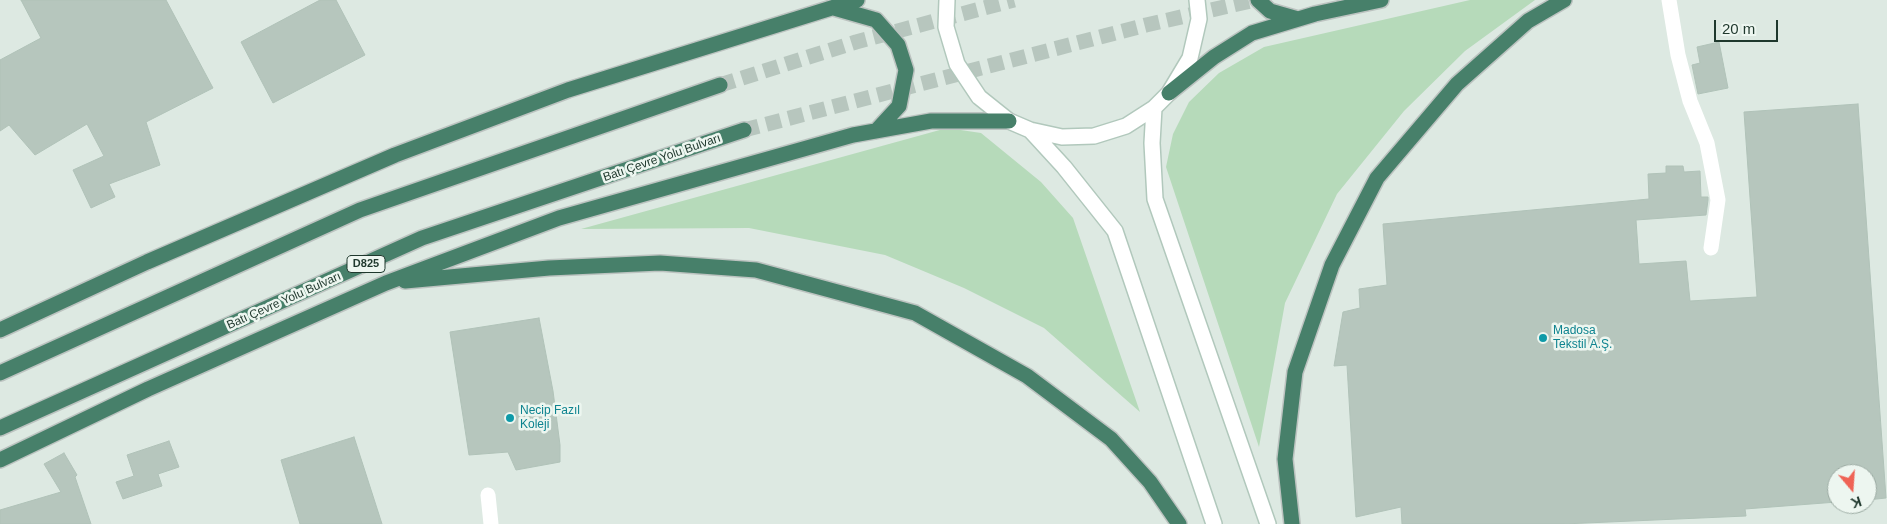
<!DOCTYPE html>
<html>
<head>
<meta charset="utf-8">
<style>
  body { margin:0 }
  #map { position:relative; width:1887px; height:524px; overflow:hidden; background:#dde9e2; font-family:Arial,sans-serif }
  canvas { display:block }
  .north { position:absolute; left:1827px; top:464px; width:50px; height:50px; box-sizing:border-box; background:#edf6f0; border:1px solid #9baaa2; border-radius:50%; rotate:162deg; font-size:14px; font-weight:700; line-height:20px; text-align:center; color:#1f382d }
  .north::after { content:''; display:block; margin:auto; width:18px; height:22px; background:#ef6355; clip-path:polygon(50% 0,100% 100%,50% 72%,0 100%) }
  .scale { position:absolute; left:1714px; top:20px; width:64px; height:22px; box-sizing:border-box; border:2px solid #1f382d; border-top:0; padding-left:6px; font-size:15px; line-height:18px; white-space:nowrap; color:#1f382d; -webkit-text-stroke:4px #edf6f0; paint-order:stroke }
</style>
</head>
<body>
<div id="map">
<canvas width="1887" height="524"></canvas>
<div class="north">K</div>
<div class="scale">20 m</div>
</div>
<script>
const g = document.querySelector('canvas').getContext('2d');
g.lineJoin = 'round';
function fillPath(path, color) {
  g.fillStyle = color;
  g.fill(path, 'evenodd');
}
function shape(rows) {
  const path = new Path2D();
  for (const r of rows) {
    path.moveTo(r[0], r[1]);
    for (let i = 2; i < r.length; i += 2) path.lineTo(r[i], r[i + 1]);
  }
  return path;
}
function stroke(path, color, width, dash) {
  g.strokeStyle = color;
  g.lineWidth = width;
  g.lineCap = dash ? 'butt' : 'round';
  g.setLineDash(dash || []);
  g.stroke(path);
}
function drawText(font, color, halo, rows, align = 'center') {
  g.font = font + ' Arial,sans-serif';
  g.lineWidth = 5;
  g.setLineDash([]);
  g.textBaseline = 'middle';
  g.strokeStyle = halo;
  g.fillStyle = color;
  for (const [text, x, y, turn = 0] of rows) {
    g.save();
    g.translate(x, y);
    g.rotate((+turn || 0) * Math.PI / 180);
    g.textAlign = isNaN(turn) ? turn : align;
    if (halo) g.strokeText(text, 0, 0);
    g.fillText(text, 0, 0);
    g.restore();
  }
}
const green = shape([
  [1470,0,1535,0,1465,51,1404,111,1337,194,1285,303,1259,447,1166,167,1173,134,1189,102,1219,73,1264,47],
  [947,128,981,133,1041,182,1073,218,1140,412,1044,328,964,288,885,255,749,228,581,229]
]);
const building = shape([
  [21,0,166,0,213,88,146,122,160,165,109,184,115,197,91,208,73,170,104,156,87,124,35,155,9,125,0,131,0,60,41,38,21,0],
  [320,0,336,0,365,55,273,103,241,42,320,0],
  [1719,42,1728,88,1698,94,1692,65,1700,63,1697,47,1719,42],
  [1858,104,1886,498,1867,500,1867,474,1837,474,1837,502,1745,509,1746,516,1563,524,1402,524,1401,507,1356,517,1347,365,1334,366,1343,312,1360,308,1359,289,1387,285,1383,224,1649,199,1648,174,1666,173,1666,166,1683,166,1684,172,1700,171,1701,197,1708,197,1708,200,1706,215,1636,220,1639,264,1686,261,1690,301,1757,297,1744,112,1858,104],
  [539,318,553,391,560,445,560,462,516,470,508,452,469,455,450,332,539,318],
  [354,437,382,524,300,524,281,460,354,437],
  [169,441,179,467,158,474,162,486,123,499,116,482,134,476,127,455,169,441],
  [64,453,77,475,75,477,91,524,0,524,0,510,61,492,44,464,64,453]
]);
const trunkTunnel = shape([
  [720,85,856,42,1014,0],
  [744,130,1146,25,1255,0]
]);
const minor = shape([
  [1669,0,1678,55,1690,101,1707,143,1718,200,1711,248],
  [488,495,491,524]
]);
const secondary = shape([
  [947,0,946,27,957,64,979,97,1009,121,1030,130,1062,137,1094,136,1126,126,1154,108,1169,93,1190,58,1199,19,1197,0],
  [1154,108,1152,143,1155,199,1268,524],
  [1030,130,1064,167,1115,231,1214,524]
]);
const trunk = shape([
  [1258,0,1270,11,1298,19],
  [834,8,876,20,898,45,906,70,899,106,876,131],
  [1169,93,1214,57,1252,33,1315,14,1381,0],
  [405,281,549,268,660,263,756,270,915,313,1027,376,1111,439,1150,482,1179,524],
  [0,330,147,262,395,155,568,90,857,0],
  [0,373,360,210,720,85],
  [0,428,422,238,744,130],
  [0,460,148,389,386,283,559,218,853,135,931,121,1009,121],
  [1292,524,1285,459,1295,372,1332,265,1377,178,1457,84,1528,21,1564,0]
]);
const markers = [
  [1543,338,5,"#0f9aa8"],
  [510,418,5,"#0f9aa8"]
];
const shields = [
  [366,264,38]
];
const shieldNames = [
  ["D825",366,264]
];
const streetNames = [
  ["Batı Çevre Yolu Bulvarı",662,158,-19],
  ["Batı Çevre Yolu Bulvarı",284,301,-24]
];
const cultureNames = [
  ["Madosa",1553,331],
  ["Tekstil A.Ş.",1553,345],
  ["Necip Fazıl",520,411],
  ["Koleji",520,425]
];
fillPath(green, '#b6daba');
fillPath(building, '#b6c6bd');
stroke(building, '#b0c2b8', 1);
stroke(trunkTunnel, '#b7c6be', 15, [15, 8]);
stroke(secondary, '#b1c8bc', 18);
stroke(trunk, '#bcc3c0', 18);
stroke(minor, '#fff', 15);
stroke(secondary, '#fff', 15);
stroke(trunk, '#47806a', 15);
for (const [x, y, r, color] of markers) {
  const dot = new Path2D();
  dot.arc(x, y, r, 0, 2 * Math.PI);
  g.fillStyle = color;
  g.fill(dot);
  stroke(dot, '#edf6f0', 2);
}
for (const [x, y, w] of shields) {
  const box = new Path2D();
  box.roundRect(x - w / 2, y - 8.5, w, 17, 4);
  g.fillStyle = '#edf6f0';
  g.fill(box);
  stroke(box, '#1f382d', 1);
}
drawText('bold 11px', '#1f382d', null, shieldNames);
drawText('12px', '#1f382d', '#edf6f0', streetNames);
drawText('12px', '#0d838f', '#edf6f0', cultureNames, 'left');
</script>
</body>
</html>
